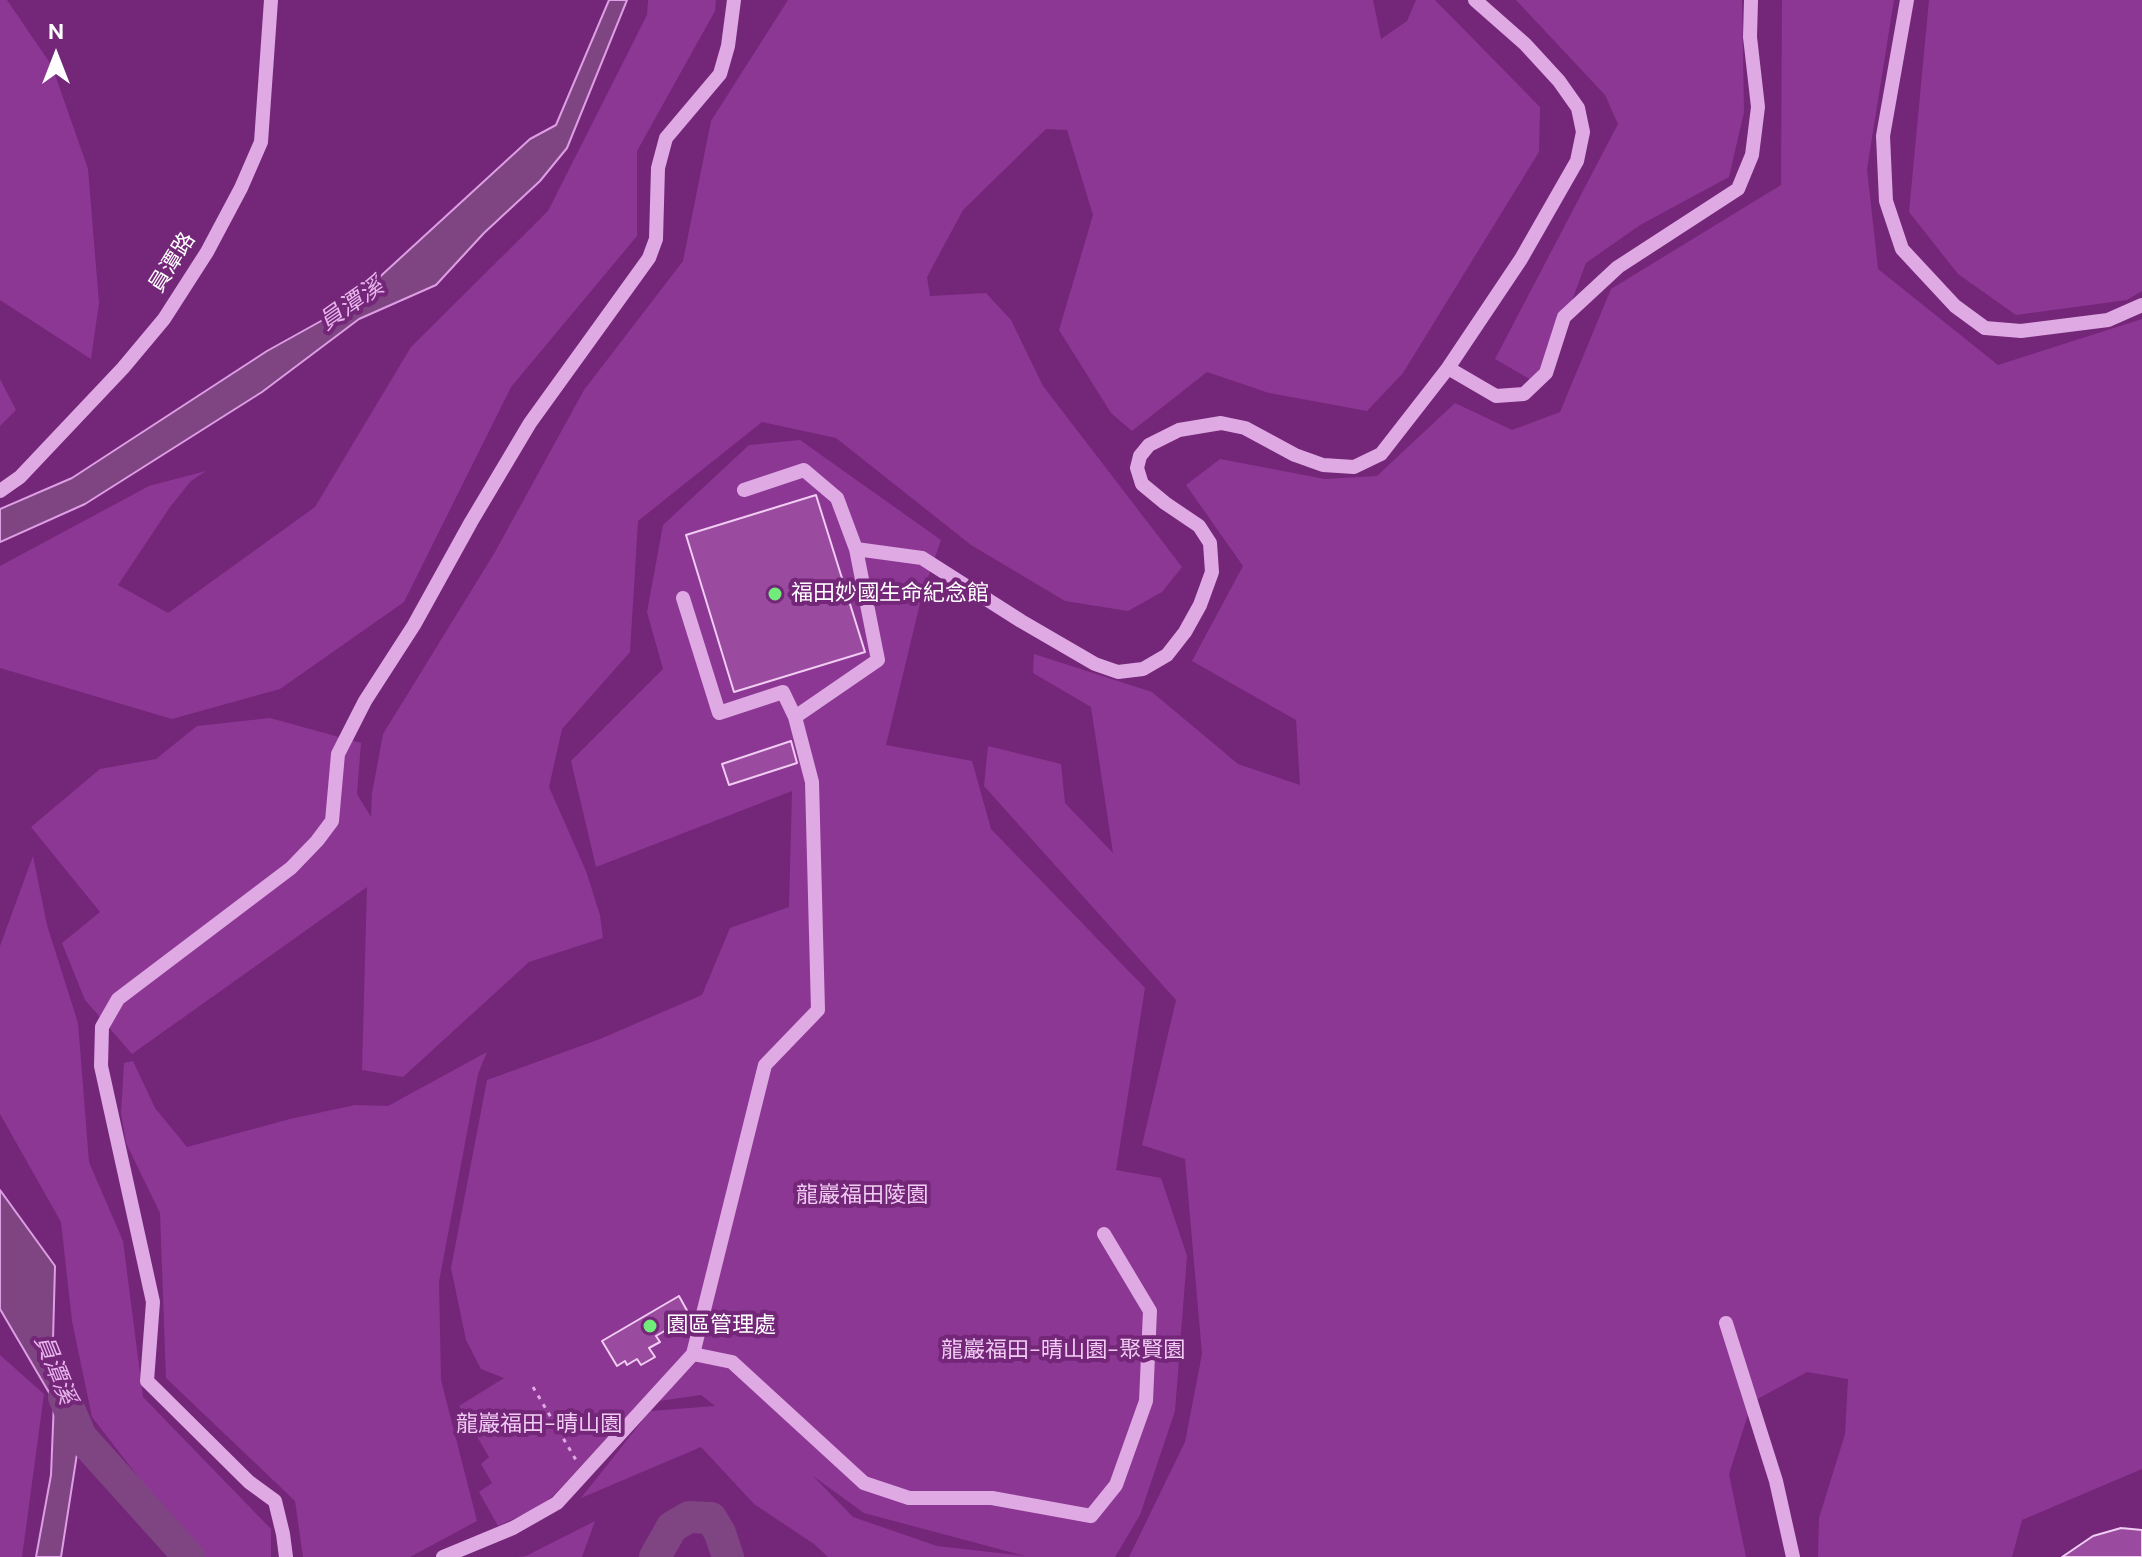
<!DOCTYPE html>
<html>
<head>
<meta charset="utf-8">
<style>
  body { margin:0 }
  #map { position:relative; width:2142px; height:1557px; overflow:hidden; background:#742679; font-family:"DM Sans",sans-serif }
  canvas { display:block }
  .north { position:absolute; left:16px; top:16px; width:80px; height:80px; -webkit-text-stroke:6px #742679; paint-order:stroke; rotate:0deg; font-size:22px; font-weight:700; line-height:32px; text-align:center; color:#fff }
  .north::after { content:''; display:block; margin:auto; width:28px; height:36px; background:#fff; clip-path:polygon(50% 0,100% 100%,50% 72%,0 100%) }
</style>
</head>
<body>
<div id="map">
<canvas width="2142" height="1557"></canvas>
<div class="north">N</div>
</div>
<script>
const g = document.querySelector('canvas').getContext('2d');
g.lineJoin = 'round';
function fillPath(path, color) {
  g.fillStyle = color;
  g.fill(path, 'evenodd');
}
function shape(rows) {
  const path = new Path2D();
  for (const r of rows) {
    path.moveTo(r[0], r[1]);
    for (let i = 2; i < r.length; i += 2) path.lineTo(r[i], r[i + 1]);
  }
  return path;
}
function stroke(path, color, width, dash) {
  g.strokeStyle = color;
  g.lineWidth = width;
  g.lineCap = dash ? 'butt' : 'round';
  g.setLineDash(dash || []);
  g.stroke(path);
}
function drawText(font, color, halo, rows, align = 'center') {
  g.font = font + ' "DM Sans","Noto Sans TC",sans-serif';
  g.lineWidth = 8;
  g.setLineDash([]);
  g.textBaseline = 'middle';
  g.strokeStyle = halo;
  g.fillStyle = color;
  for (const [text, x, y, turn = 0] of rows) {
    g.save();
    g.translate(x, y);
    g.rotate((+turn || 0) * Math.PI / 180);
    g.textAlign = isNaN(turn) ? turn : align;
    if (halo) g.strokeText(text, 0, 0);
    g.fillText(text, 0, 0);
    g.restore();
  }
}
const green = shape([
  [0,0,7,0,52,66,88,169,99,303,91,359,0,300],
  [648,0,716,0,715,11,637,151,637,236,511,387,404,602,280,689,172,719,0,668,0,566,149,486,206,471,191,481,170,507,118,585,168,613,315,507,411,347,548,211,647,15],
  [788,0,1373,0,1381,39,1407,21,1416,0,1435,0,1540,107,1539,152,1403,373,1367,411,1269,393,1207,372,1132,431,1111,413,1059,330,1093,215,1067,130,1046,129,963,210,927,277,930,296,986,293,1011,320,1043,386,1182,567,1162,592,1128,611,1065,601,971,545,836,438,762,422,638,521,630,652,562,729,549,787,586,871,600,915,603,938,529,962,403,1077,362,1070,367,887,132,1054,85,1000,62,943,100,912,31,827,100,769,156,759,197,726,270,718,361,743,357,794,371,817,372,793,383,734,495,552,584,390,683,261,711,121],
  [1516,0,1742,0,1744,112,1729,177,1640,225,1586,263,1540,385,1495,359,1618,124,1605,95],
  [1782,0,1894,0,1867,169,1878,269,1998,365,2142,319,2142,1469,2022,1520,2012,1557,1818,1557,1819,1518,1845,1434,1848,1379,1807,1372,1752,1402,1729,1474,1746,1557,1129,1557,1185,1442,1202,1354,1185,1159,1142,1145,1176,1000,984,786,988,746,1061,764,1065,803,1113,853,1091,707,1033,673,1034,654,1152,692,1238,764,1300,785,1296,720,1192,661,1243,566,1186,485,1220,459,1325,479,1377,476,1455,403,1512,430,1560,412,1611,289,1781,185],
  [1929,0,2142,0,2142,291,2127,300,2016,315,1958,274,1909,212],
  [0,379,16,410,0,426],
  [800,440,941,540,922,595,886,745,972,761,991,829,1145,988,1116,1170,1161,1178,1187,1256,1175,1411,1140,1515,1115,1557,828,1557,814,1544,754,1504,701,1447,581,1498,650,1411,715,1406,701,1395,639,1404,552,1497,535,1509,498,1526,479,1492,492,1483,481,1464,489,1457,459,1406,504,1378,481,1369,466,1340,451,1268,487,1080,600,1039,702,995,730,928,789,907,792,791,596,867,571,761,663,669,647,612,663,525,749,445],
  [813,1476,864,1513,1025,1556,937,1546,853,1517],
  [33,856,47,925,78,1023,89,1162,123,1241,143,1397,271,1529,271,1557,200,1557,92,1417,72,1321,61,1222,0,1114,0,946],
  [487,1052,478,1074,439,1282,441,1380,477,1521,410,1557,303,1557,295,1501,166,1378,160,1213,126,1143,121,1113,124,1063,133,1061,155,1108,187,1147,290,1119,355,1105,388,1106],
  [0,1355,44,1394,22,1557,0,1557],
  [595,1521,582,1557,518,1557,526,1556]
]);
const water = shape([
  [609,0,627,0,567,148,540,181,484,233,436,285,359,319,262,392,85,504,0,542,0,509,72,478,267,351,348,306,530,139,556,125,609,0],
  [0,1190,55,1266,53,1340,83,1415,61,1557,36,1557,51,1475,54,1401,0,1309,0,1190]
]);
const river = shape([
  [64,1397,81,1437,189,1557],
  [655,1557,672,1527,689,1517,711,1518,720,1533,728,1557]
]);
const building = shape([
  [816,495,865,652,734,692,686,535,816,495],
  [791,741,797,763,729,785,722,764,791,741],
  [679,1296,690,1316,656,1336,660,1342,649,1348,655,1357,641,1365,637,1359,627,1365,625,1361,617,1366,602,1341,679,1296],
  [2121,1528,2142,1530,2142,1557,2062,1557,2093,1536,2121,1528]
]);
const path = shape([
  [533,1387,576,1460]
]);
const minor = shape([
  [1907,0,1883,136,1886,201,1902,249,1955,306,1985,328,2021,331,2108,320,2142,305],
  [1448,368,1496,396,1524,394,1546,373,1564,317,1618,267,1738,189,1752,155,1758,107,1750,37,1751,0],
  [0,491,20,477,123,368,164,319,207,252,241,188,261,142,271,0],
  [856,549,922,558,1021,621,1095,664,1118,672,1143,669,1167,655,1185,632,1200,605,1212,572,1210,543,1199,526,1165,503,1142,484,1137,468,1140,456,1149,445,1179,430,1221,423,1245,428,1295,455,1323,465,1354,467,1381,454,1448,368,1521,259,1577,161,1583,132,1578,108,1559,81,1525,44,1475,0],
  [683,598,719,713,783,692,795,717],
  [1726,1323,1776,1481,1793,1557],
  [693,1354,732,1362,864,1483,909,1498,992,1498,1091,1516,1116,1485,1146,1401,1150,1311,1104,1234],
  [286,1557,283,1534,275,1501,249,1482,147,1381,153,1302,101,1066,102,1027,118,999,291,868,317,841,332,821,338,754,365,701,414,625,471,522,530,423,649,258,656,239,658,168,666,138,720,74,728,46,734,0],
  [443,1557,513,1528,557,1503,693,1354,765,1065,818,1010,812,782,795,717,878,660,856,549,837,498,804,470,744,490]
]);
const markers = [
  [775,594,8,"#6fec79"],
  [650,1326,8,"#6fec79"]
];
const streetNames = [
  ["員潭路",173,263,-58]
];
const poiNames = [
  ["福田妙國生命紀念館",791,594],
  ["園區管理處",666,1326]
];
const parkNames = [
  ["龍巖福田陵園",862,1196],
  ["龍巖福田-晴山園-聚賢園",1063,1351],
  ["龍巖福田-晴山園",539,1425]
];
const waterNames = [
  ["員潭溪",352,305,-35],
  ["員潭溪",54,1370,68]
];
fillPath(green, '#8d3795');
fillPath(water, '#7f4583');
stroke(water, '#dd9ee4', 2);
stroke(river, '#7f4583', 32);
fillPath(building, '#9a4ba0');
stroke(building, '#f0ccf3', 2);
stroke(path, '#dfa9e3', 3, [4, 6]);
stroke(minor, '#dfa9e3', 14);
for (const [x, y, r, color] of markers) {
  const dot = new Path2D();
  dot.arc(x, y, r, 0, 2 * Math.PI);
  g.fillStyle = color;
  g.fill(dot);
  stroke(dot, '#742679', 3);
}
drawText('22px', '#fff', '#742679', streetNames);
drawText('22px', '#fff', '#742679', poiNames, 'left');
drawText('22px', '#f0ccf3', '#742679', parkNames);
drawText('italic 24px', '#e7b4eb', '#742679', waterNames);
</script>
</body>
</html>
